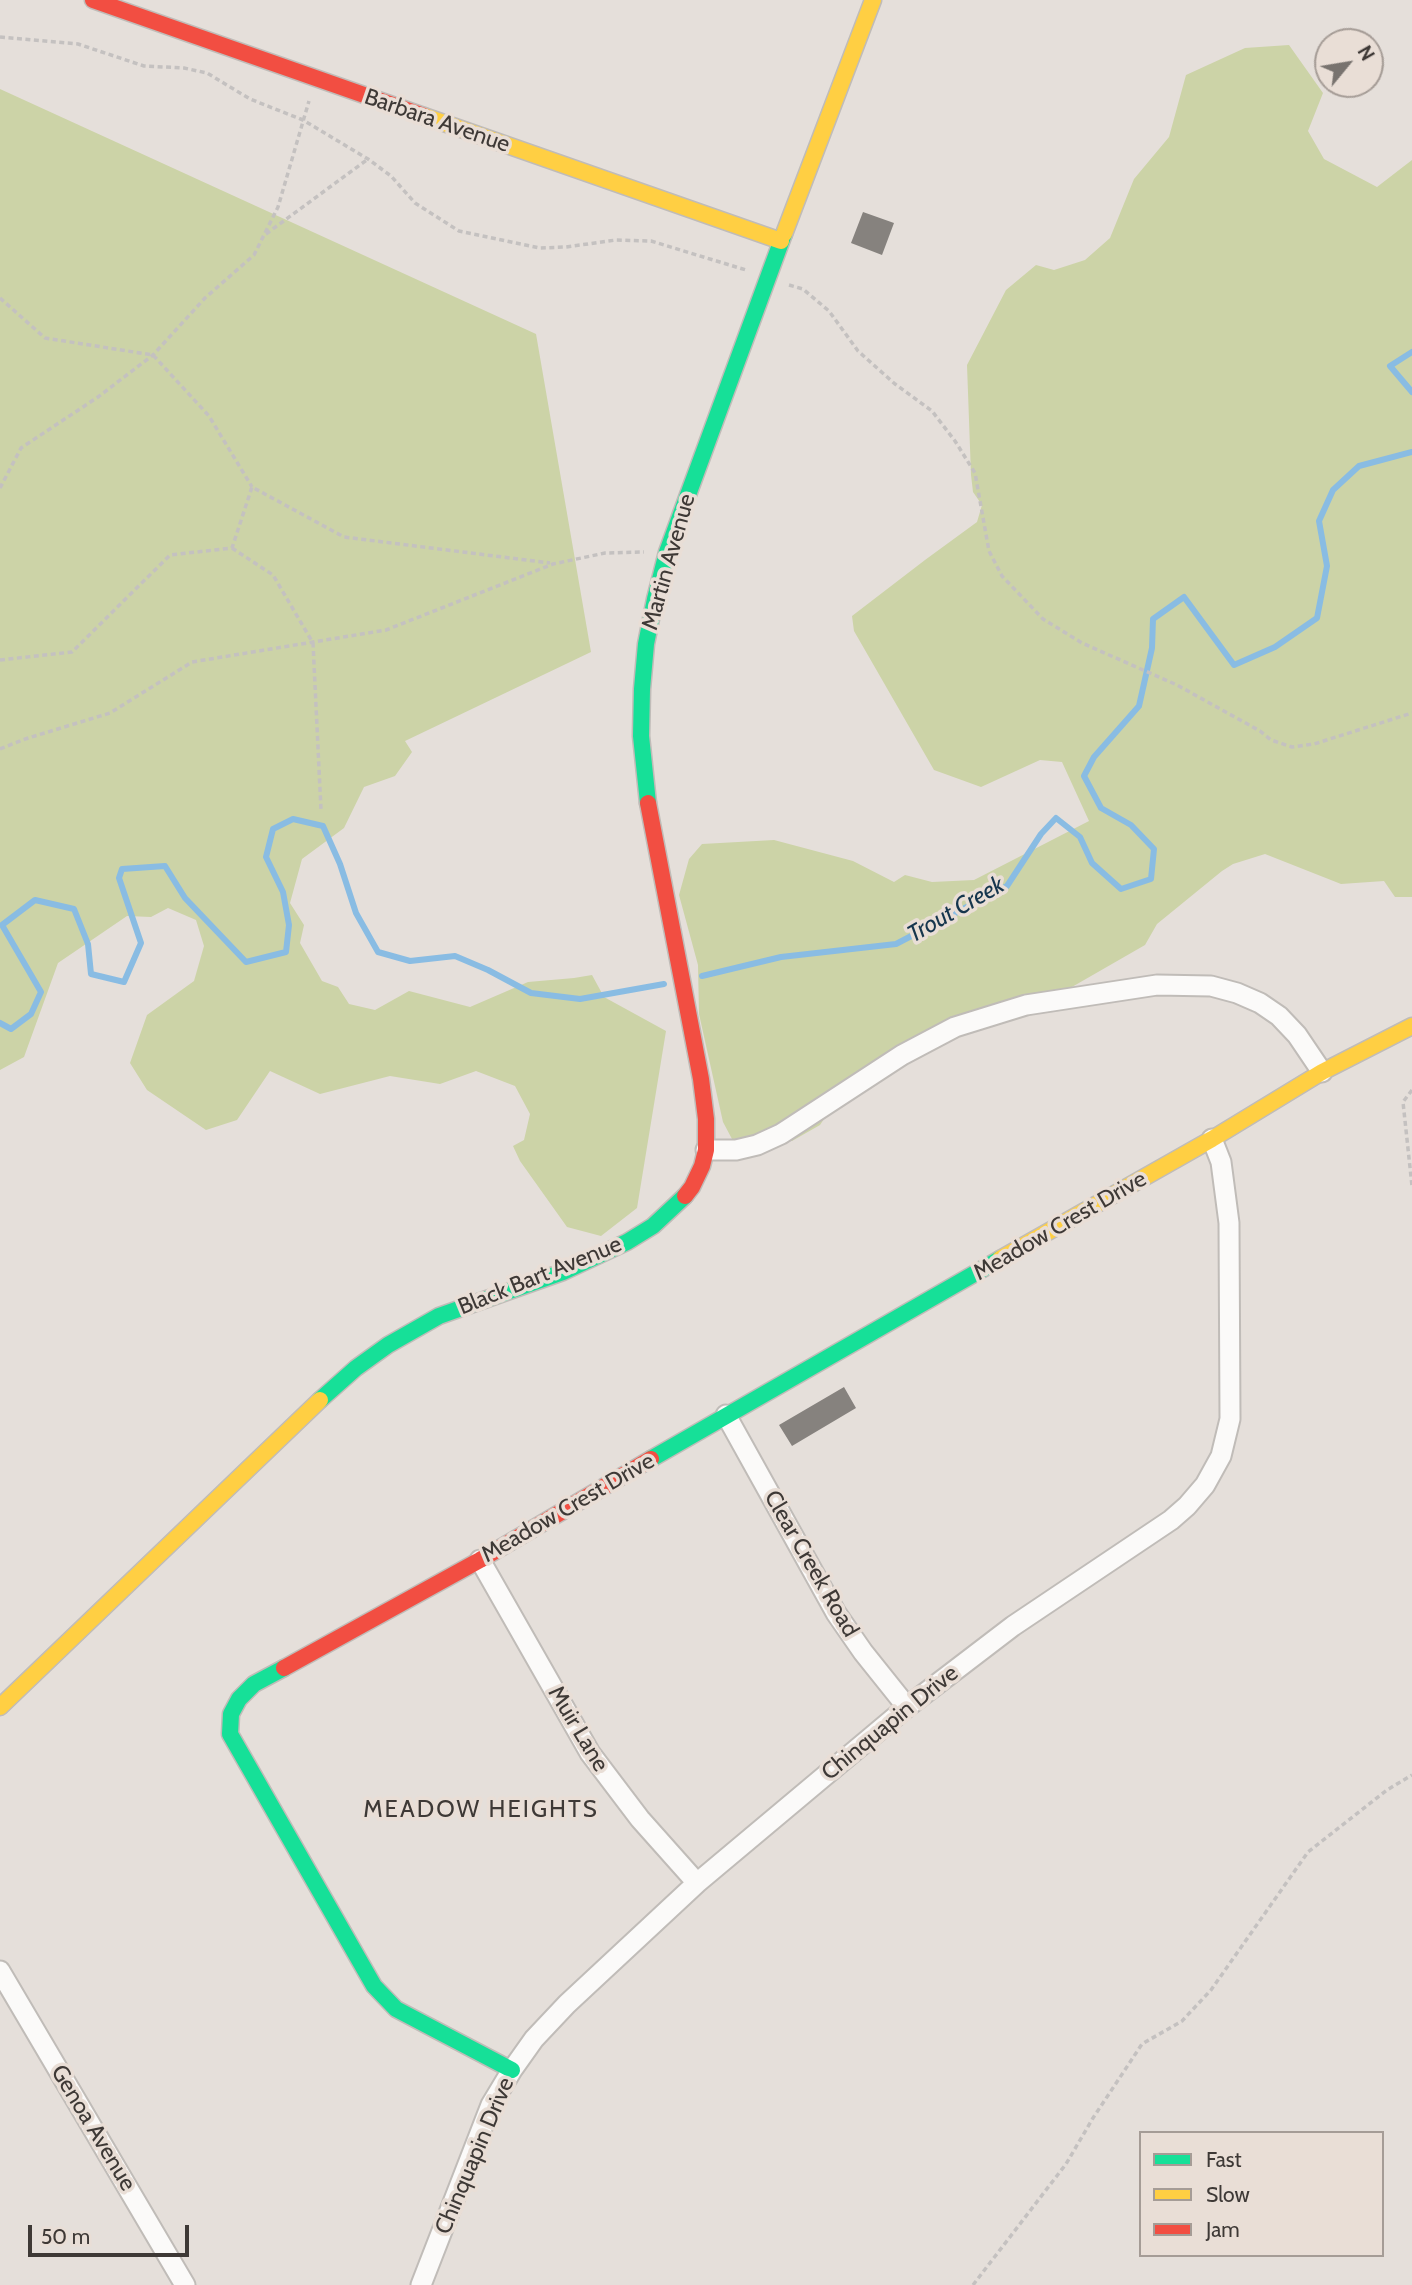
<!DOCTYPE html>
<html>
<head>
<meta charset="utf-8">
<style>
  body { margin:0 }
  #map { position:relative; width:1412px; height:2285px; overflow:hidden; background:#e5dfda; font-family:Cabin,sans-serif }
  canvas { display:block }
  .legend { position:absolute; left:1139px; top:2131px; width:245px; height:126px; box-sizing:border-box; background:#e9ded6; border:2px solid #a59c96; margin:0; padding:9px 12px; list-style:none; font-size:21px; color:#3e3936 }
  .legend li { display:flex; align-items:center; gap:14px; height:35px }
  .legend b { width:35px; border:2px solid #a59c96 }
  .north { position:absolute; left:1314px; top:28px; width:70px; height:70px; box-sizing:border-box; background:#e9ded6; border:2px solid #a59c96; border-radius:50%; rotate:60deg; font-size:19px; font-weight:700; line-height:28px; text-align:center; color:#3e3936 }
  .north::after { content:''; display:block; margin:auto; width:24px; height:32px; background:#78736f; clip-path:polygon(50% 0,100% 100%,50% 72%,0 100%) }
  .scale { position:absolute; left:28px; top:2225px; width:161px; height:32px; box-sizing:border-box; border:4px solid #3e3936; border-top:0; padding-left:9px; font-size:21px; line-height:24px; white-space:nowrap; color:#3e3936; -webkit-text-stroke:5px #e9ded6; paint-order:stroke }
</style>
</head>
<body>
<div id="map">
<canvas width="1412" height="2285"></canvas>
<ul class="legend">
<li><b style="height:9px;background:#16e098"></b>Fast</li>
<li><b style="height:9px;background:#ffcf43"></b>Slow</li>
<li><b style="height:9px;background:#f24e42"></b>Jam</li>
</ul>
<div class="north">N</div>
<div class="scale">50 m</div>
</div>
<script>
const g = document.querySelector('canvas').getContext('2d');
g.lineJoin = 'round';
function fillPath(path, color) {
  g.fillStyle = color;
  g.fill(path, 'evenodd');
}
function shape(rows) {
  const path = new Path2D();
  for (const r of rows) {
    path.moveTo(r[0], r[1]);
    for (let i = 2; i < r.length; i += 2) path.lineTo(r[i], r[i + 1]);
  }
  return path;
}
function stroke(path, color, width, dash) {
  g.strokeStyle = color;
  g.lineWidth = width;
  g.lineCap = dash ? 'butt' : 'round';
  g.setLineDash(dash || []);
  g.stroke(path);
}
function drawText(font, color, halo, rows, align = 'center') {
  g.font = font + ' Cabin,sans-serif';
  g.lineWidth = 7;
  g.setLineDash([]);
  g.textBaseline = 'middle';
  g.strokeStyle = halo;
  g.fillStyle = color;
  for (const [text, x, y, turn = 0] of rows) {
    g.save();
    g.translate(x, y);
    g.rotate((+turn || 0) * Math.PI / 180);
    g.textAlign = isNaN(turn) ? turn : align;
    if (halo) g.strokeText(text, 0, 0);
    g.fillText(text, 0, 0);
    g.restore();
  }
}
const green = shape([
  [1289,45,1323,93,1308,131,1324,159,1377,187,1412,160,1412,897,1395,897,1384,881,1341,884,1265,854,1233,864,1222,871,1157,924,1145,945,1058,995,851,1078,820,1125,792,1141,732,1139,723,1122,699,1014,698,965,679,895,689,859,702,844,774,840,853,861,894,882,905,875,932,882,974,880,1089,821,1062,762,1040,760,981,787,934,770,854,631,852,616,925,560,977,522,982,505,973,492,971,475,967,365,1006,290,1036,265,1054,270,1085,260,1110,238,1134,179,1169,137,1186,75,1245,48],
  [0,89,536,334,591,652,405,741,412,752,395,776,364,787,344,828,302,859,290,903,304,925,300,943,322,981,338,987,349,1004,375,1010,409,991,470,1007,528,982,574,978,592,975,604,997,666,1031,637,1208,601,1236,567,1227,520,1161,513,1146,524,1140,530,1114,515,1086,476,1071,440,1084,390,1076,320,1094,270,1071,237,1120,206,1130,147,1090,130,1063,147,1015,194,981,204,946,196,920,168,908,151,917,127,916,58,963,24,1057,0,1070]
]);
const stream = shape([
  [1412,352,1390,366,1412,392],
  [702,976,781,957,896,944,1007,886,1041,834,1056,818,1080,837,1092,863,1121,889,1151,879,1154,849,1131,825,1101,808,1084,776,1094,757,1139,706,1152,648,1153,619,1184,597,1234,665,1275,647,1317,618,1327,566,1319,521,1333,490,1359,466,1412,452],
  [0,1023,11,1029,31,1014,41,992,2,925,35,900,74,909,88,944,91,974,124,982,141,943,119,878,122,869,165,866,185,898,246,962,286,952,289,925,283,892,266,857,273,829,293,819,323,826,340,864,356,913,378,952,410,961,455,956,488,970,531,993,580,999,664,984]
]);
const building = shape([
  [863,212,894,223,882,255,851,243],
  [844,1387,856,1408,792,1446,779,1425]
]);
const path = shape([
  [0,37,78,44,144,66,184,68,207,73,250,99,303,120,368,159,391,176,415,203,459,231,540,248,566,247,616,240,651,241,746,270],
  [266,234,368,159],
  [789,285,803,289,829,311,858,351,895,384,932,411,955,441,975,473,989,551,1002,576,1043,619,1082,643,1177,685,1260,731,1271,740,1292,747,1314,744,1412,713],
  [0,298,45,338,153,355,209,416,252,487],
  [0,488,21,448,98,397,153,355,205,298,254,255,278,207,309,101],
  [232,548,273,575,313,643,321,810],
  [0,660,72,652,170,555,232,548,252,487,344,537,550,563],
  [0,749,25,739,110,713,192,662,386,630,553,564,605,553,644,552],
  [1412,1090,1403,1102,1412,1186],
  [973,2285,1066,2164,1093,2118,1142,2044,1182,2021,1211,1990,1308,1852,1387,1790,1412,1775]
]);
const street = shape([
  [706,1150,736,1150,757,1145,781,1134,902,1055,955,1027,1026,1005,1157,985,1211,986,1237,993,1260,1003,1279,1016,1297,1035,1322,1072],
  [726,1415,836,1613,863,1652,907,1707],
  [480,1560,590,1753,640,1819,697,1883],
  [0,1971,185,2285],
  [421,2285,491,2105,512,2070,534,2039,567,2004,697,1883,907,1707,1013,1626,1171,1520,1187,1506,1205,1485,1221,1456,1230,1419,1229,1223,1221,1162,1212,1139]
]);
const fast = shape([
  [648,803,641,736,642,689,646,644,655,599,667,552,784,234],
  [320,1400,356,1368,388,1345,439,1316,563,1272,627,1242,653,1226,685,1196],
  [651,1459,1000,1259],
  [284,1668,254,1684,239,1699,231,1714,230,1734,374,1986,396,2009,512,2070]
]);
const slow = shape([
  [424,116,781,241],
  [784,234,873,0],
  [1000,1259,1212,1139,1322,1072,1412,1026],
  [0,1707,320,1400]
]);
const jam = shape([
  [93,0,424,116],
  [648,803,701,1079,706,1119,706,1150,702,1166,692,1187,685,1196],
  [284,1668,480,1560,651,1459]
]);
const streetNames = [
  ["Barbara Avenue",437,121,19],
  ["Martin Avenue",669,562,-74],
  ["Meadow Crest Drive",1060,1226,-30],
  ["Black Bart Avenue",540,1276,-22],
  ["Meadow Crest Drive",568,1508,-30],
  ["Clear Creek Road",811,1564,60],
  ["Chinquapin Drive",890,1723,-39],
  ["Muir Lane",578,1729,59],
  ["Genoa Avenue",93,2128,59],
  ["Chinquapin Drive",475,2156,-67]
];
const waterNames = [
  ["Trout Creek",956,910,-30]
];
const neighbourhoodNames = [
  ["MEADOW HEIGHTS",481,1810]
];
fillPath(green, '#ccd3a7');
stroke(stream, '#89bce3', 6);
fillPath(building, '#86827e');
stroke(street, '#c0bcb8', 23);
stroke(fast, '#c0bcb8', 19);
stroke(slow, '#c0bcb8', 19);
stroke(jam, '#c0bcb8', 19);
stroke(path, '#c4c1c0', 3.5, [5, 3.5]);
stroke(street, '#fbfaf9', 19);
stroke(fast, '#16e098', 16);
stroke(slow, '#ffcf43', 16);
stroke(jam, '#f24e42', 16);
drawText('23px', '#3e3936', '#e9ded6', streetNames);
drawText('italic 24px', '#15354d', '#e9ded6', waterNames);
g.letterSpacing = '2px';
drawText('24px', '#3e3936', '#e9ded6', neighbourhoodNames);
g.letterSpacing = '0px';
</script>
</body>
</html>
